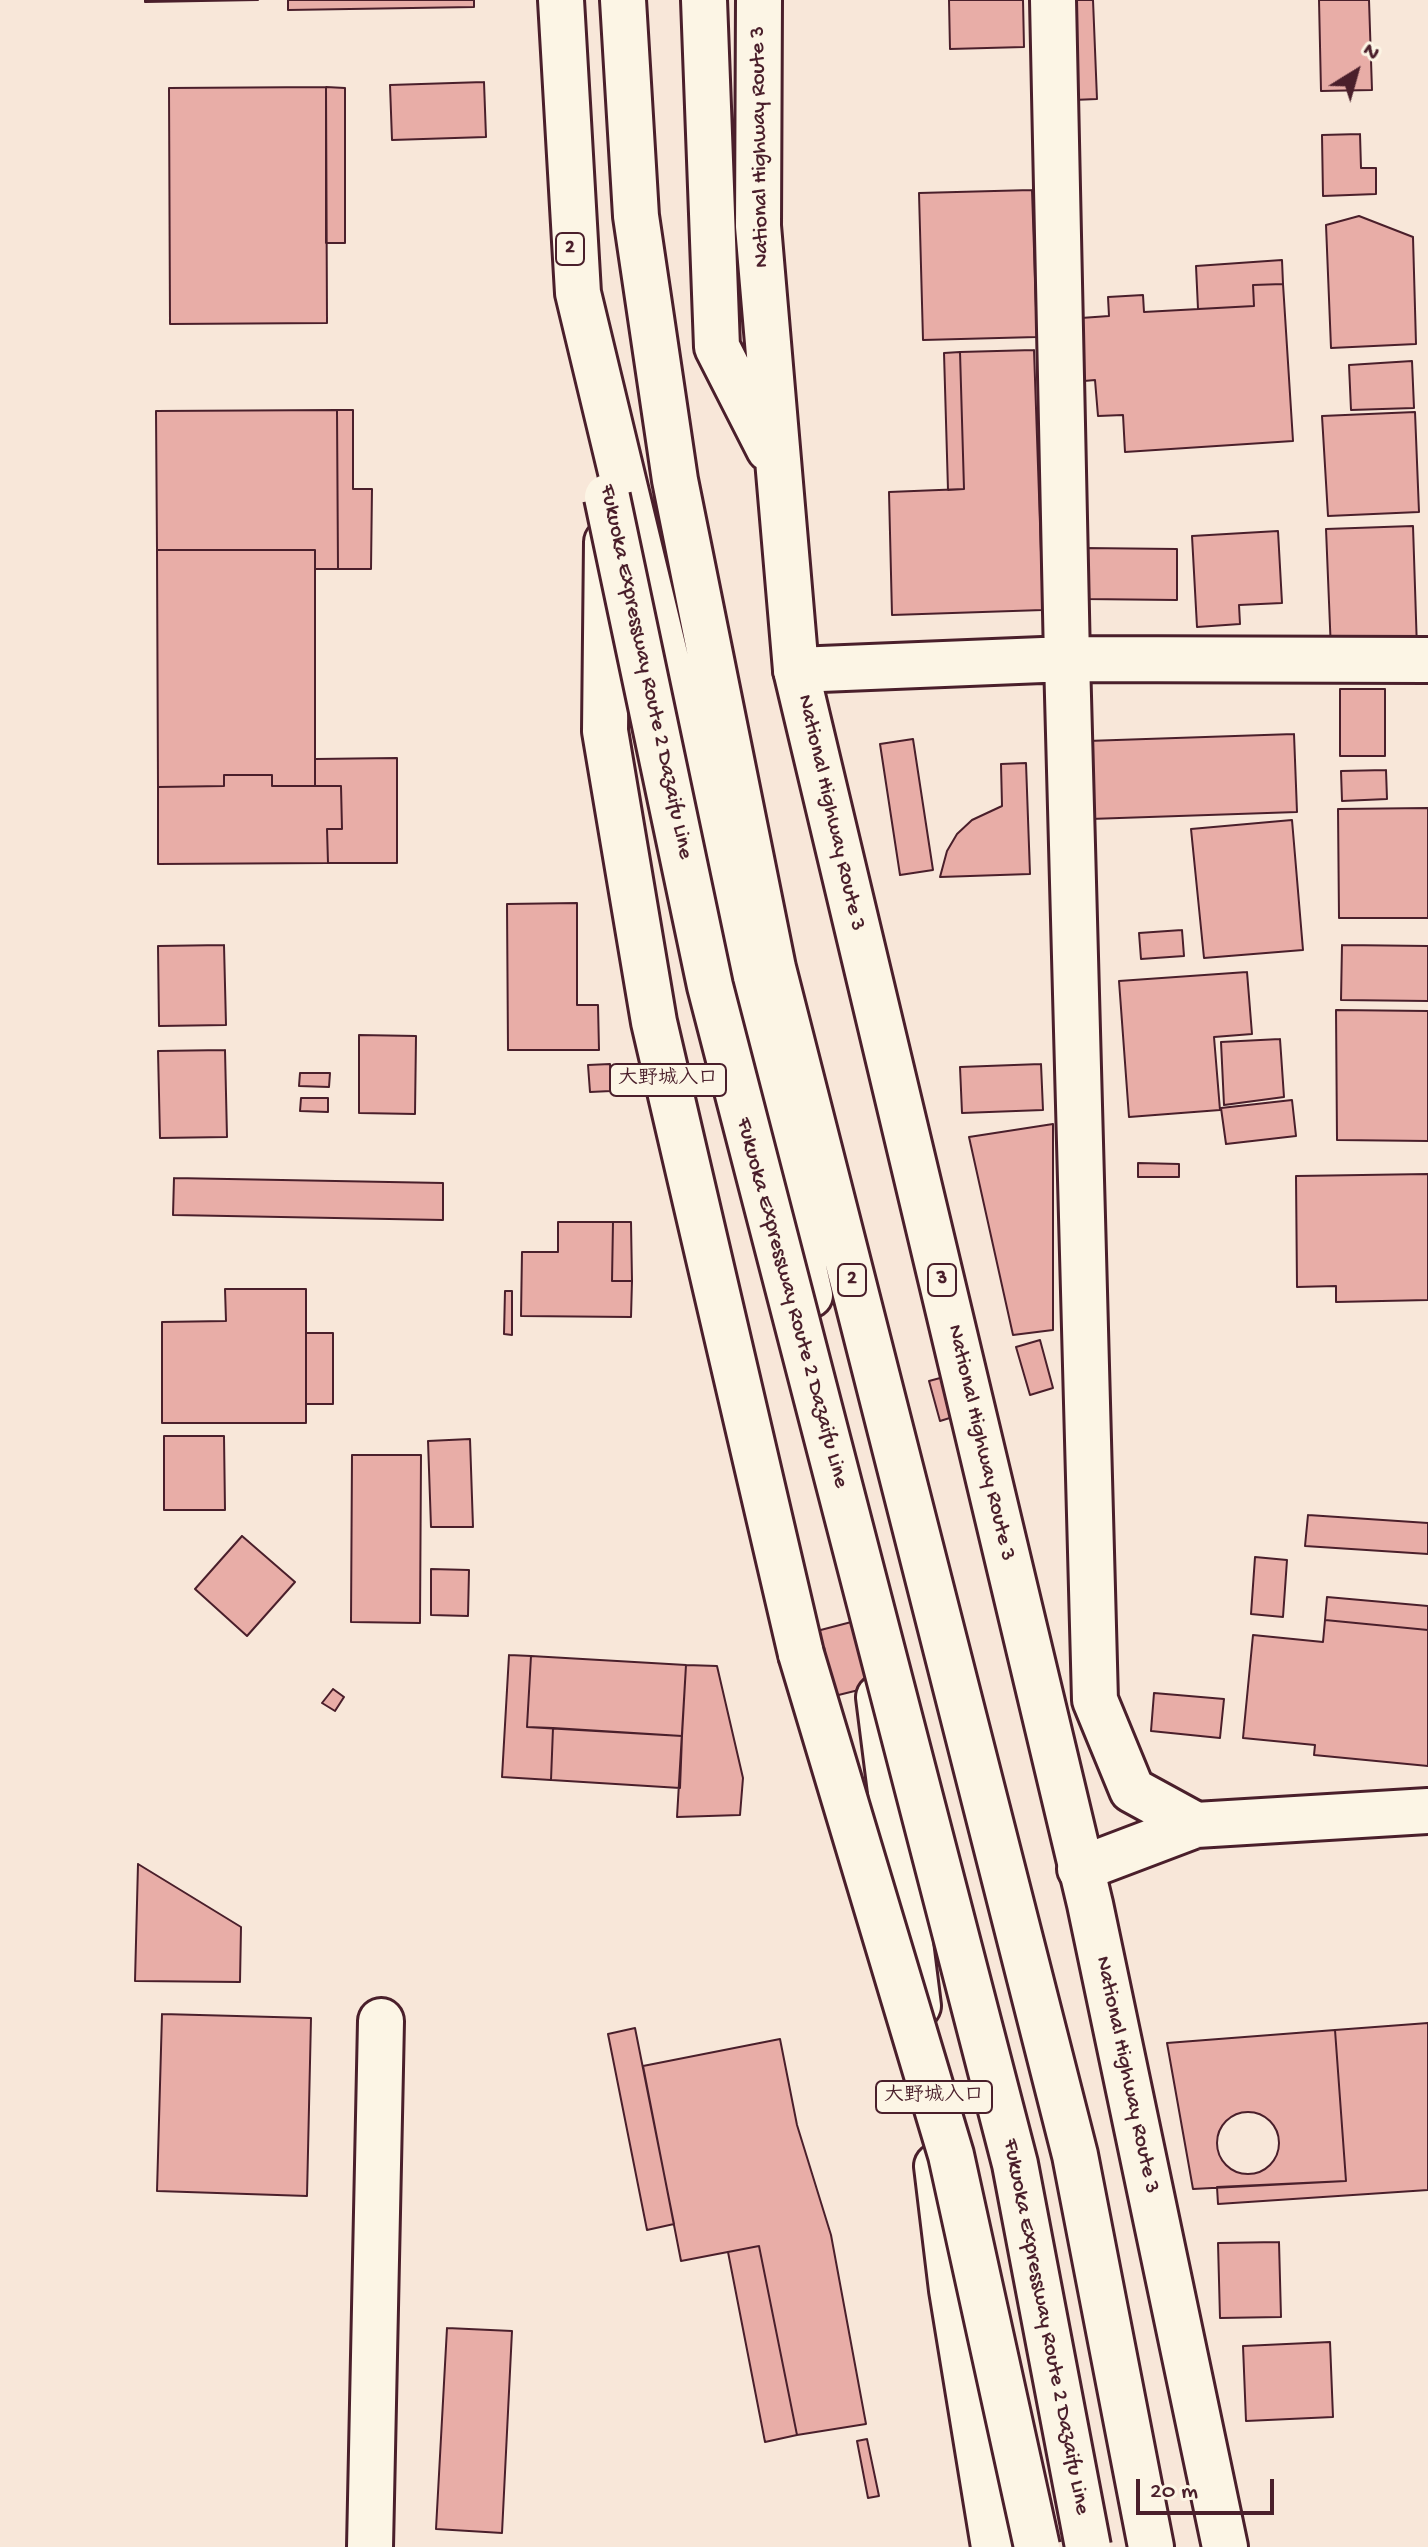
<!DOCTYPE html>
<html>
<head>
<meta charset="utf-8">
<style>
  body { margin:0 }
  #map { position:relative; width:1428px; height:2547px; overflow:hidden; background:#f8e7d9; font-family:"Gochi Hand",sans-serif }
  canvas { display:block }
  .north { position:absolute; left:1316px; top:32px; width:80px; height:80px; -webkit-text-stroke:6px #fcf5e5; paint-order:stroke; rotate:37deg; font-size:22px; font-weight:700; line-height:32px; text-align:center; color:#4a1f2b }
  .north::after { content:''; display:block; margin:auto; width:28px; height:36px; background:#4a1f2b; clip-path:polygon(50% 0,100% 100%,50% 72%,0 100%) }
  .scale { position:absolute; left:1136px; top:2479px; width:138px; height:36px; box-sizing:border-box; border:4px solid #4a1f2b; border-top:0; padding-left:10px; font-size:24px; line-height:28px; white-space:nowrap; color:#4a1f2b; -webkit-text-stroke:6px #fcf5e5; paint-order:stroke }
</style>
</head>
<body>
<div id="map">
<canvas width="1428" height="2547"></canvas>
<div class="north">N</div>
<div class="scale">20 m</div>
</div>
<script>
const g = document.querySelector('canvas').getContext('2d');
g.lineJoin = 'round';
function fillPath(path, color) {
  g.fillStyle = color;
  g.fill(path, 'evenodd');
}
function shape(rows) {
  const path = new Path2D();
  for (const r of rows) {
    if (r.length === 3) {
      path.moveTo(r[0] + r[2], r[1]);
      path.arc(r[0], r[1], r[2], 0, 2 * Math.PI);
      continue;
    }
    path.moveTo(r[0], r[1]);
    for (let i = 2; i < r.length; i += 2) path.lineTo(r[i], r[i + 1]);
  }
  return path;
}
function stroke(path, color, width, dash) {
  g.strokeStyle = color;
  g.lineWidth = width;
  g.lineCap = dash ? 'butt' : 'round';
  g.setLineDash(dash || []);
  g.stroke(path);
}
function drawText(font, color, halo, rows, align = 'center') {
  g.font = font + ' "Gochi Hand","Klee One",sans-serif';
  g.lineWidth = 7;
  g.setLineDash([]);
  g.textBaseline = 'middle';
  g.strokeStyle = halo;
  g.fillStyle = color;
  for (const [text, x, y, turn = 0] of rows) {
    g.save();
    g.translate(x, y);
    g.rotate((+turn || 0) * Math.PI / 180);
    g.textAlign = isNaN(turn) ? turn : align;
    if (halo) g.strokeText(text, 0, 0);
    g.fillText(text, 0, 0);
    g.restore();
  }
}
const building = shape([
  [145,0,258,0,145,2,145,0],
  [288,0,474,0,474,7,288,10,288,0],
  [949,0,1023,0,1024,47,950,49,949,0],
  [1069,0,1093,0,1097,99,1073,100,1069,0],
  [1319,0,1369,0,1372,90,1321,91,1319,0],
  [484,82,486,137,392,140,390,85,484,82],
  [326,87,345,88,345,243,326,243,326,87],
  [326,87,327,323,170,324,169,88,326,87],
  [1360,134,1361,168,1376,168,1376,194,1323,196,1322,135,1360,134],
  [1032,190,1037,337,923,340,919,193,1032,190],
  [1359,216,1413,237,1416,344,1331,348,1326,225,1359,216],
  [1282,260,1283,284,1253,285,1254,306,1198,309,1196,266,1282,260],
  [1283,284,1293,441,1125,452,1123,415,1098,416,1095,380,1084,381,1081,318,1109,316,1108,297,1143,295,1144,312,1254,306,1253,285,1283,284],
  [1034,350,1043,610,892,615,889,492,964,489,960,352,1034,350],
  [960,352,964,489,948,490,944,353,960,352],
  [1412,361,1414,408,1351,410,1349,365,1412,361],
  [337,410,353,410,353,489,372,489,371,569,338,569,337,410],
  [337,410,338,569,315,569,315,550,157,550,156,411,337,410],
  [1415,412,1419,512,1328,516,1322,416,1415,412],
  [1413,526,1417,649,1331,651,1326,529,1413,526],
  [1278,531,1282,603,1239,605,1240,624,1197,627,1192,536,1278,531],
  [1084,548,1177,549,1177,600,1084,599,1084,548],
  [157,550,315,550,315,786,272,786,272,775,224,775,224,786,158,787,157,550],
  [1340,689,1385,689,1385,756,1340,756,1340,689],
  [1294,734,1297,812,1090,819,1087,741,1294,734],
  [913,739,933,870,900,875,880,744,913,739],
  [397,758,397,863,328,863,327,829,342,829,341,786,315,786,315,759,397,758],
  [1026,763,1030,874,940,877,947,851,957,834,972,820,1002,806,1001,764,1026,763],
  [1386,770,1387,799,1342,801,1341,771,1386,770],
  [224,775,272,775,272,786,341,786,342,829,327,829,328,863,158,864,158,787,224,786,224,775],
  [1428,808,1428,918,1339,918,1338,809,1428,808],
  [1292,820,1303,950,1204,958,1191,829,1292,820],
  [577,903,577,1005,598,1005,599,1050,508,1050,507,904,577,903],
  [1182,930,1184,956,1141,959,1139,933,1182,930],
  [224,945,226,1025,159,1026,158,946,224,945],
  [1342,945,1428,946,1428,1001,1341,1000,1342,945],
  [1247,972,1252,1034,1214,1037,1220,1110,1129,1117,1119,981,1247,972],
  [1336,1010,1428,1011,1428,1141,1337,1140,1336,1010],
  [359,1035,416,1036,415,1114,359,1113,359,1035],
  [1280,1039,1284,1097,1224,1105,1221,1042,1280,1039],
  [225,1050,227,1137,160,1138,158,1051,225,1050],
  [610,1064,611,1091,590,1092,588,1065,610,1064],
  [1041,1064,1043,1110,962,1113,960,1067,1041,1064],
  [300,1073,330,1073,329,1087,299,1086,300,1073],
  [301,1098,328,1098,328,1112,300,1111,301,1098],
  [1292,1100,1296,1136,1226,1144,1221,1108,1292,1100],
  [1053,1124,1053,1330,1013,1335,969,1137,1053,1124],
  [1138,1163,1179,1164,1179,1177,1138,1177,1138,1163],
  [1428,1174,1428,1300,1336,1302,1336,1286,1297,1287,1296,1176,1428,1174],
  [174,1178,443,1183,443,1220,173,1215,174,1178],
  [558,1222,613,1222,612,1281,632,1281,631,1317,521,1316,522,1252,558,1252,558,1222],
  [613,1222,631,1222,632,1281,612,1281,613,1222],
  [225,1289,306,1289,306,1423,162,1423,162,1322,226,1321,225,1289],
  [505,1291,512,1291,512,1335,504,1334,505,1291],
  [306,1333,333,1333,333,1404,306,1404,306,1333],
  [1040,1340,1053,1388,1030,1395,1016,1347,1040,1340],
  [955,1374,966,1413,940,1421,929,1381,955,1374],
  [164,1436,224,1436,225,1510,164,1510,164,1436],
  [470,1439,473,1527,431,1527,428,1441,470,1439],
  [352,1455,421,1455,420,1623,351,1622,352,1455],
  [1308,1515,1428,1523,1428,1554,1305,1546,1308,1515],
  [242,1536,295,1582,247,1636,195,1589,242,1536],
  [1255,1557,1287,1560,1283,1617,1251,1614,1255,1557],
  [431,1569,469,1570,468,1616,431,1615,431,1569],
  [1327,1597,1428,1606,1428,1630,1325,1620,1327,1597],
  [859,1620,875,1686,806,1703,790,1638,859,1620],
  [1325,1620,1428,1630,1428,1766,1314,1755,1315,1745,1243,1738,1253,1635,1323,1642,1325,1620],
  [509,1655,531,1656,527,1727,553,1728,551,1780,502,1777,509,1655],
  [531,1656,686,1665,682,1736,527,1727,531,1656],
  [686,1665,717,1666,743,1778,740,1815,677,1817,686,1665],
  [333,1689,344,1697,335,1711,322,1703,333,1689],
  [1154,1693,1224,1699,1220,1738,1151,1731,1154,1693],
  [553,1728,682,1736,680,1788,551,1780,553,1728],
  [138,1864,241,1927,240,1982,135,1981,138,1864],
  [162,2014,311,2018,307,2196,157,2191,162,2014],
  [1428,2023,1428,2190,1218,2204,1217,2187,1346,2181,1335,2030,1428,2023],
  [635,2028,674,2224,647,2230,608,2034,635,2028],
  [1335,2030,1346,2181,1193,2189,1167,2043,1335,2030],
  [780,2039,797,2125,831,2235,866,2424,797,2435,759,2246,681,2261,643,2066,780,2039],
  [1248,2143,31],
  [1279,2242,1281,2317,1220,2318,1218,2243,1279,2242],
  [759,2246,797,2435,765,2442,728,2252,759,2246],
  [447,2328,512,2331,502,2533,436,2529,447,2328],
  [1330,2342,1333,2417,1246,2421,1243,2346,1330,2342],
  [867,2439,879,2496,868,2498,857,2441,867,2439]
]);
const street = shape([
  [1053,0,1067,659,1095,1700,1132,1790,1196,1825],
  [796,670,1067,659,1428,660],
  [1080,1869,1196,1825,1428,1811],
  [370,2547,381,2021]
]);
const highway = shape([
  [561,0,578,293,687,746,810,1295],
  [623,0,636,216,675,480,773,968,1075,2155,1151,2547],
  [704,0,717,347,769,449],
  [759,0,758,226,796,670,1090,1904,1225,2547],
  [607,542,605,731,654,1022,801,1654],
  [879,1697,918,2006],
  [937,2166,952,2290,994,2547]
]);
const highwayBridge = shape([
  [607,497,710,986,1015,2164,1088,2547],
  [801,1654,951,2155,1037,2547]
]);
const shields = [
  [570,249,28],
  [668,1080,116],
  [852,1280,28],
  [942,1280,28],
  [934,2097,116]
];
const shieldNames = [
  ["2",570,249],
  ["大野城入口",668,1080],
  ["2",852,1280],
  ["3",942,1280],
  ["大野城入口",934,2097]
];
const streetNames = [
  ["National Highway Route 3",761,147,-91],
  ["Fukuoka Expressway Route 2 Dazaifu Line",645,672,78],
  ["National Highway Route 3",830,813,77],
  ["Fukuoka Expressway Route 2 Dazaifu Line",791,1303,75],
  ["National Highway Route 3",980,1443,77],
  ["National Highway Route 3",1126,2075,78],
  ["Fukuoka Expressway Route 2 Dazaifu Line",1045,2327,79]
];
fillPath(building, '#e8ada7');
stroke(building, '#4a1f2b', 2);
stroke(street, '#4a1f2b', 50);
stroke(highway, '#4a1f2b', 50);
stroke(street, '#fcf5e5', 44);
stroke(highway, '#fcf5e5', 44);
stroke(highwayBridge, '#4a1f2b', 50, []);
stroke(highwayBridge, '#fcf5e5', 44);
for (const [x, y, w] of shields) {
  const box = new Path2D();
  box.roundRect(x - w / 2, y - 16, w, 32, 6);
  g.fillStyle = '#fcf5e5';
  g.fill(box);
  stroke(box, '#4a1f2b', 2);
}
drawText('bold 20px', '#4a1f2b', null, shieldNames);
drawText('22px', '#4a1f2b', '#fcf5e5', streetNames);
</script>
</body>
</html>
